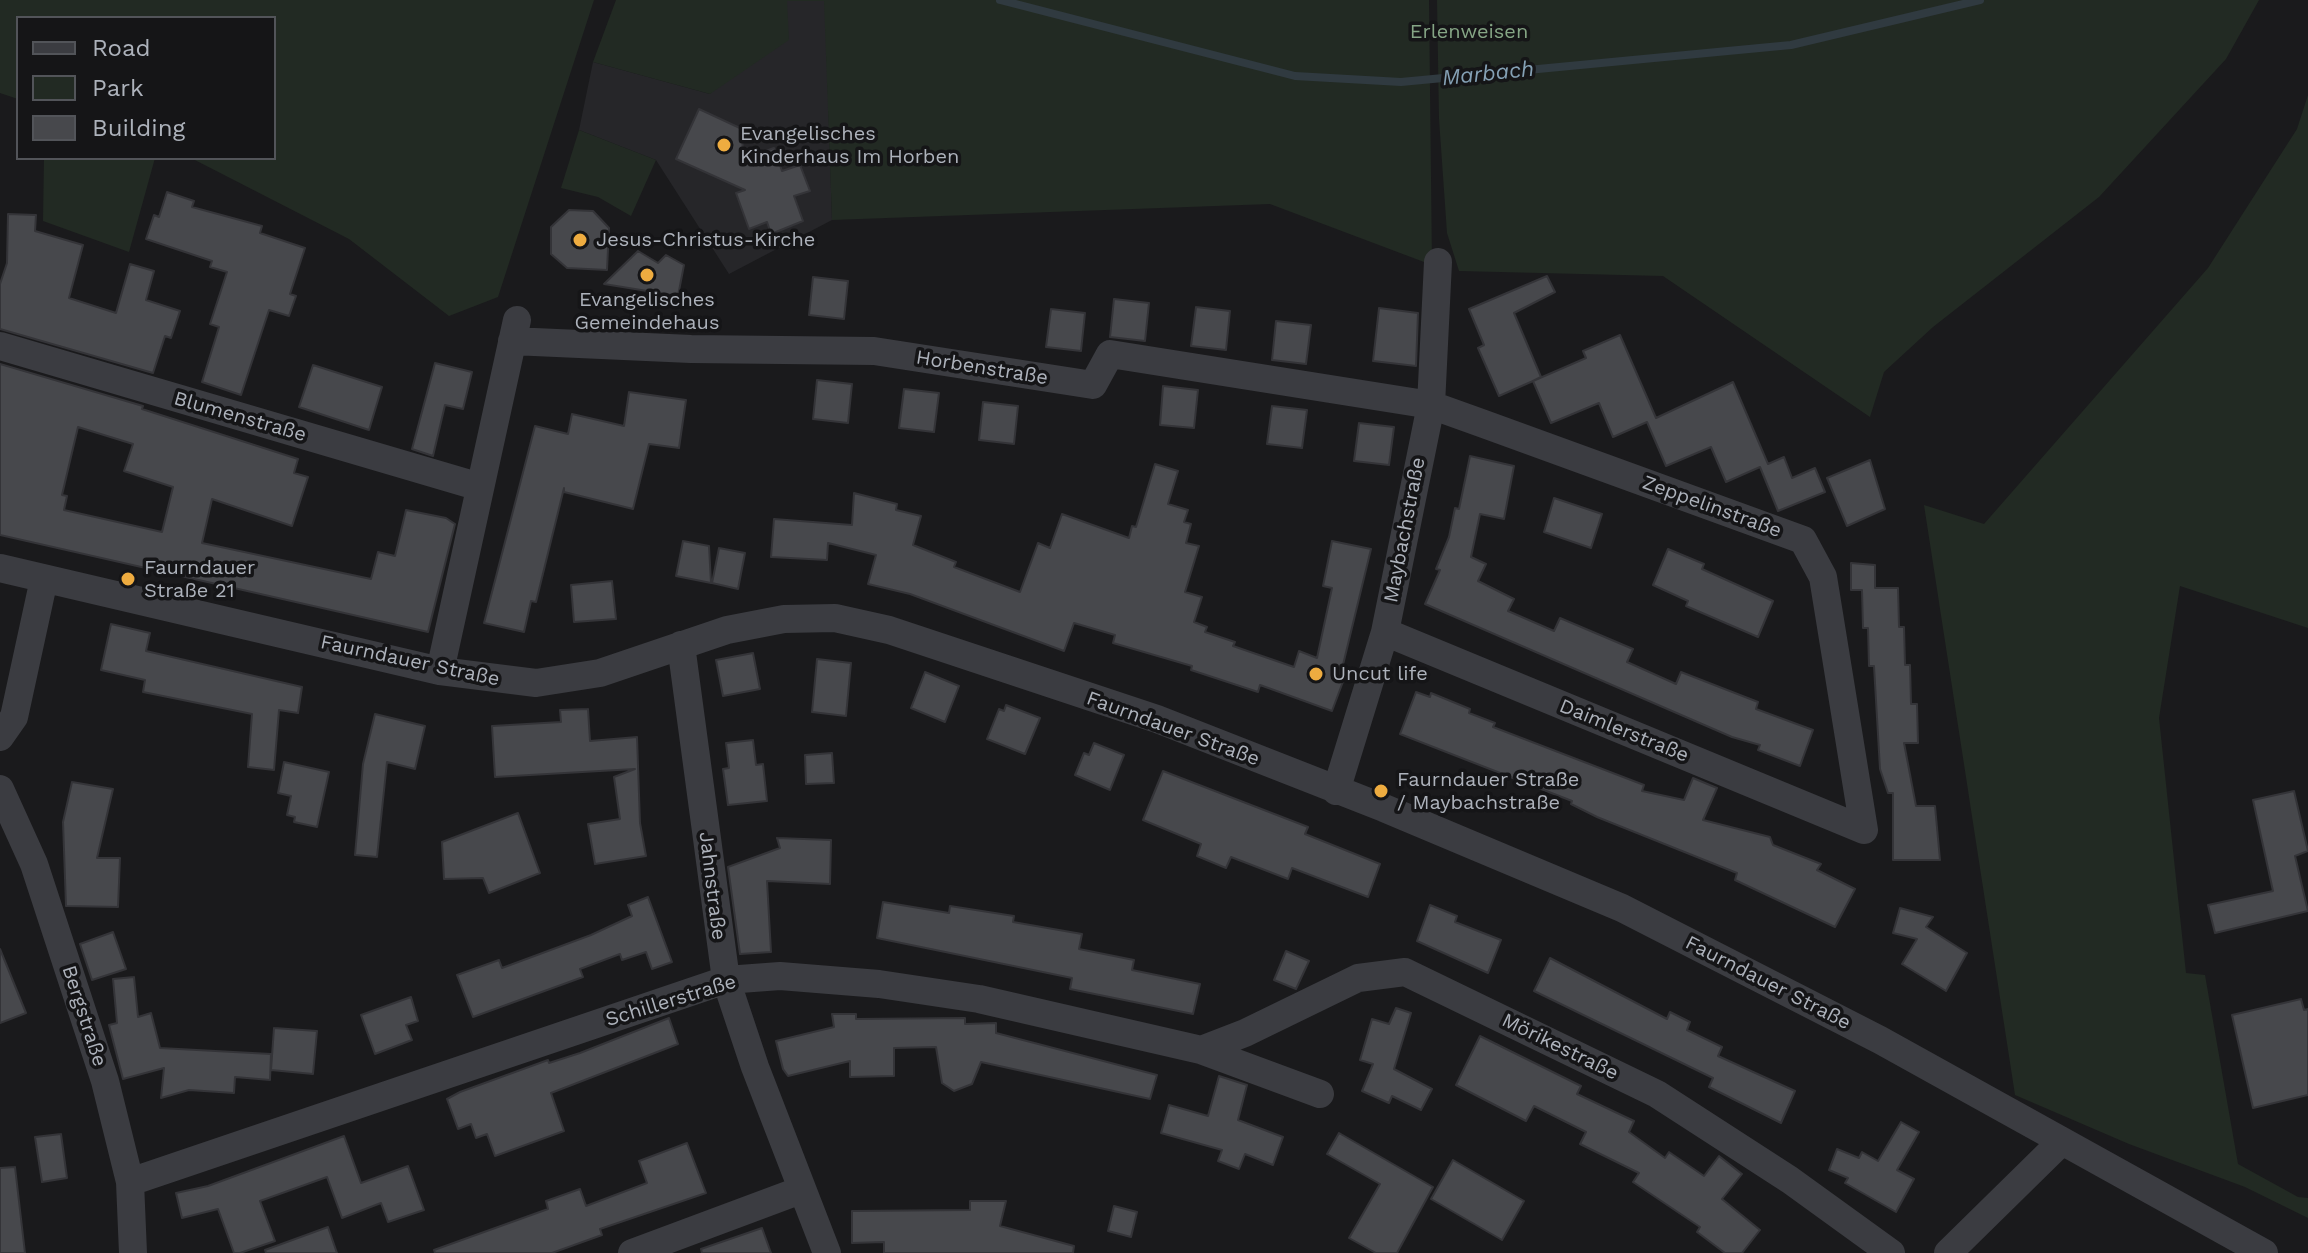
<!DOCTYPE html>
<html>
<head>
<meta charset="utf-8">
<style>
  body { margin:0 }
  #map { position:relative; width:2308px; height:1253px; overflow:hidden; background:#1a1a1c; font-family:"Work Sans",sans-serif }
  canvas { display:block }
  .legend { position:absolute; left:16px; top:16px; width:260px; height:144px; box-sizing:border-box; background:#151517; border:2px solid #525459; margin:0; padding:10px 14px; list-style:none; font-size:24px; color:#adb2bb }
  .legend li { display:flex; align-items:center; gap:16px; height:40px }
  .legend b { width:40px; border:2px solid #525459 }
</style>
</head>
<body>
<div id="map">
<canvas width="2308" height="1253"></canvas>
<ul class="legend">
<li><b style="height:10px;background:#3b3c41"></b>Road</li>
<li><b style="height:22px;background:#222a23"></b>Park</li>
<li><b style="height:22px;background:#47484c"></b>Building</li>
</ul>
</div>
<script>
const g = document.querySelector('canvas').getContext('2d');
g.lineJoin = 'round';
function fillPath(path, color) {
  g.fillStyle = color;
  g.fill(path, 'evenodd');
}
function shape(rows) {
  const path = new Path2D();
  for (const r of rows) {
    path.moveTo(r[0], r[1]);
    for (let i = 2; i < r.length; i += 2) path.lineTo(r[i], r[i + 1]);
  }
  return path;
}
function stroke(path, color, width, dash) {
  g.strokeStyle = color;
  g.lineWidth = width;
  g.lineCap = dash ? 'butt' : 'round';
  g.setLineDash(dash || []);
  g.stroke(path);
}
function drawText(font, color, halo, rows, align = 'center') {
  g.font = font + ' "Work Sans",sans-serif';
  g.lineWidth = 7;
  g.setLineDash([]);
  g.textBaseline = 'middle';
  g.strokeStyle = halo;
  g.fillStyle = color;
  for (const [text, x, y, turn = 0] of rows) {
    g.save();
    g.translate(x, y);
    g.rotate((+turn || 0) * Math.PI / 180);
    g.textAlign = isNaN(turn) ? turn : align;
    if (halo) g.strokeText(text, 0, 0);
    g.fillText(text, 0, 0);
    g.restore();
  }
}
const built = shape([
  [787,1,825,1,832,220,729,274,656,160,579,130,593,62,710,94]
]);
const green = shape([
  [0,0,594,0,498,297,449,316,349,239,191,158,274,158,274,18,18,18,18,99,0,93],
  [616,0,1429,0,1432,265,1270,204,832,220,824,1,787,1,789,40,710,94,593,62],
  [1437,0,2259,0,2226,59,2099,197,1933,327,1884,372,1870,417,1663,276,1459,271,1447,233,1439,119],
  [2308,95,2308,628,2180,586,2159,718,2186,973,2205,975,2238,1164,2298,1197,2308,1198,2308,1218,2245,1187,2129,1144,2015,1095,1924,505,1984,524,2208,268,2297,129],
  [579,130,656,160,631,216,598,197,561,188],
  [44,158,155,158,129,252,43,221]
]);
const stream = shape([
  [1000,0,1295,76,1401,82,1791,45,1980,0]
]);
const building = shape([
  [699,109,742,129,743,159,774,148,782,171,800,165,810,191,794,196,803,221,771,234,767,222,749,229,736,193,745,190,676,159,699,109],
  [167,192,194,201,192,207,262,226,260,233,305,248,290,294,296,296,289,316,269,310,241,395,202,382,219,327,210,324,227,272,210,267,212,261,146,239,154,215,159,217,167,192],
  [569,210,593,211,609,228,607,270,567,268,551,254,551,227,569,210],
  [8,214,36,215,35,231,83,245,69,298,116,313,130,264,154,271,146,300,180,311,171,338,165,336,153,373,0,329,0,284,7,263,8,214],
  [638,251,658,263,666,255,684,265,678,296,604,284,638,251],
  [1547,276,1555,292,1514,313,1541,377,1533,381,1586,358,1583,351,1620,335,1656,418,1733,382,1768,464,1784,457,1792,478,1815,468,1825,492,1778,511,1760,467,1726,482,1711,447,1666,466,1647,422,1613,437,1599,403,1551,423,1533,381,1499,396,1478,348,1484,345,1469,309,1547,276],
  [813,277,848,281,844,319,809,315,813,277],
  [1114,299,1149,303,1145,341,1110,337,1114,299],
  [1196,307,1230,311,1226,350,1191,346,1196,307],
  [1379,308,1418,313,1416,366,1373,361,1379,308],
  [1051,309,1085,313,1081,351,1046,347,1051,309],
  [1276,321,1311,325,1306,364,1272,360,1276,321],
  [435,363,472,372,463,409,445,405,433,456,412,449,435,363],
  [0,364,143,406,142,409,298,459,294,473,308,477,292,526,212,499,202,543,371,579,378,552,395,556,406,510,446,518,455,524,428,632,0,535,0,364],
  [78,427,133,444,124,471,173,487,162,532,64,510,67,496,62,495,78,427],
  [313,365,382,387,369,430,299,407,313,365],
  [817,380,852,384,848,423,813,419,817,380],
  [1163,386,1198,390,1194,428,1160,425,1163,386],
  [904,389,939,393,934,432,899,428,904,389],
  [629,392,686,400,679,448,649,444,633,509,564,492,564,488,536,602,531,601,524,632,484,623,535,426,568,434,572,414,624,426,629,392],
  [983,402,1018,406,1014,444,979,440,983,402],
  [1272,406,1307,410,1302,448,1267,444,1272,406],
  [1359,423,1394,427,1389,465,1354,461,1359,423],
  [1470,456,1514,466,1504,519,1480,514,1471,557,1486,564,1478,581,1514,599,1508,611,1554,631,1560,618,1633,649,1627,662,1676,684,1681,672,1758,702,1756,709,1813,730,1800,766,1758,750,1760,745,1732,737,1425,604,1440,570,1436,569,1449,537,1455,508,1459,509,1470,456],
  [1870,460,1885,509,1847,526,1827,478,1870,460],
  [1155,464,1178,471,1168,504,1188,510,1184,522,1191,524,1186,543,1199,546,1185,592,1202,597,1194,622,1207,627,1205,632,1235,642,1233,646,1294,667,1299,651,1317,658,1332,588,1323,586,1332,541,1371,549,1342,669,1347,671,1332,711,1260,685,1258,692,1191,670,1192,666,1113,643,1115,635,1074,623,1064,651,910,594,868,584,876,555,828,543,827,560,771,557,774,519,852,525,854,493,897,504,896,510,921,516,913,545,956,562,954,567,1020,592,1038,543,1050,548,1062,514,1129,538,1132,526,1136,527,1155,464],
  [1554,498,1602,514,1591,548,1544,532,1554,498],
  [683,541,709,546,711,583,676,576,683,541],
  [719,548,745,553,738,589,712,583,719,548],
  [1668,549,1704,564,1702,569,1773,601,1758,637,1686,606,1688,601,1653,585,1668,549],
  [1851,563,1875,565,1875,588,1898,588,1899,627,1904,627,1905,665,1910,665,1911,704,1917,704,1918,743,1904,743,1916,806,1935,806,1940,860,1893,860,1893,793,1888,793,1880,769,1874,666,1869,666,1868,628,1863,628,1862,590,1851,590,1851,563],
  [612,581,616,619,574,622,571,585,612,581],
  [111,624,150,633,146,651,302,687,298,713,279,710,274,770,248,767,252,714,143,692,145,680,101,670,111,624],
  [753,653,760,689,723,696,716,660,753,653],
  [817,659,851,663,846,716,812,712,817,659],
  [925,672,959,686,945,722,911,708,925,672],
  [1416,692,1430,697,1431,693,1470,709,1469,713,1495,723,1493,727,1644,785,1642,791,1684,800,1693,778,1717,788,1703,820,1770,837,1773,845,1821,864,1817,870,1855,889,1835,927,1735,880,1737,873,1597,817,1571,804,1572,801,1400,734,1416,692],
  [1006,705,1040,718,1025,754,987,739,999,709,1004,711,1006,705],
  [588,709,590,741,637,737,640,823,646,856,595,864,588,824,620,819,614,777,635,769,495,777,492,726,561,722,560,710,588,709],
  [375,714,425,726,415,769,387,762,377,857,355,855,363,764,375,714],
  [753,740,756,765,763,764,767,801,728,805,723,769,729,768,726,743,753,740],
  [1094,743,1124,755,1110,790,1075,775,1084,753,1089,755,1094,743],
  [832,753,834,783,806,784,805,755,832,753],
  [284,762,329,772,317,827,294,822,295,817,287,815,291,796,278,793,284,762],
  [1163,771,1308,827,1305,834,1380,864,1368,897,1292,868,1288,879,1231,857,1226,868,1197,856,1201,844,1143,820,1163,771],
  [72,782,113,789,97,858,120,858,118,907,66,906,63,822,72,782],
  [2294,791,2308,851,2295,856,2308,911,2215,933,2208,905,2273,891,2253,800,2294,791],
  [518,813,540,873,489,893,483,878,444,879,442,842,518,813],
  [777,838,831,840,830,884,767,881,771,952,740,954,728,867,780,848,777,838],
  [648,897,672,962,652,969,646,952,622,960,620,954,580,969,583,977,473,1017,457,975,499,960,502,968,591,935,632,916,628,905,648,897],
  [883,902,949,913,950,906,1014,916,1013,922,1082,934,1079,949,1134,960,1132,970,1200,984,1193,1014,1070,989,1072,978,877,938,883,902],
  [1430,905,1457,916,1455,922,1501,940,1488,973,1417,941,1430,905],
  [1900,908,1933,917,1926,927,1967,953,1946,991,1902,964,1917,939,1893,933,1900,908],
  [113,932,126,969,92,980,80,944,113,932],
  [0,949,26,1013,0,1023,0,949],
  [1286,951,1309,961,1296,989,1274,980,1286,951],
  [1550,958,1667,1019,1670,1012,1690,1022,1687,1030,1722,1047,1718,1056,1795,1091,1781,1123,1709,1087,1713,1078,1534,991,1550,958],
  [134,977,138,1017,151,1013,160,1048,271,1054,270,1080,235,1077,234,1093,189,1090,161,1098,164,1068,123,1079,109,1025,117,1023,113,979,134,977],
  [411,997,418,1021,406,1025,412,1040,375,1054,361,1015,411,997],
  [2301,999,2304,1010,2308,1009,2308,1095,2253,1108,2232,1015,2301,999],
  [1396,1008,1411,1013,1394,1069,1432,1089,1421,1110,1392,1096,1389,1103,1362,1091,1373,1064,1360,1060,1372,1019,1389,1024,1396,1008],
  [832,1014,856,1014,856,1019,965,1018,965,1024,996,1023,996,1033,1157,1075,1150,1099,981,1062,972,1084,954,1091,942,1083,936,1047,894,1048,894,1076,850,1077,850,1061,788,1076,783,1069,776,1041,834,1027,832,1014],
  [669,1018,678,1044,551,1093,564,1131,495,1156,487,1134,476,1138,471,1124,458,1129,447,1099,460,1092,548,1060,549,1063,580,1053,669,1018],
  [274,1028,317,1031,313,1074,271,1070,274,1028],
  [1480,1036,1581,1086,1577,1094,1634,1121,1629,1132,1665,1158,1669,1152,1704,1176,1719,1156,1742,1174,1722,1199,1760,1230,1742,1253,1725,1253,1697,1232,1700,1227,1633,1182,1639,1173,1580,1144,1586,1132,1534,1106,1526,1121,1456,1085,1480,1036],
  [1219,1076,1247,1085,1238,1120,1283,1137,1273,1165,1245,1154,1239,1169,1218,1161,1222,1150,1161,1133,1169,1105,1208,1116,1219,1076],
  [1901,1122,1919,1132,1897,1170,1914,1179,1896,1212,1845,1183,1848,1178,1829,1170,1837,1149,1859,1158,1862,1152,1878,1161,1901,1122],
  [1339,1133,1433,1187,1397,1253,1376,1253,1349,1238,1380,1184,1327,1154,1339,1133],
  [61,1134,67,1178,42,1182,35,1137,61,1134],
  [344,1136,361,1183,408,1166,424,1210,388,1222,381,1203,342,1218,327,1177,260,1201,275,1241,240,1253,234,1253,218,1209,182,1218,176,1193,208,1186,344,1136],
  [687,1143,706,1193,600,1229,602,1235,552,1253,435,1253,434,1250,548,1209,546,1201,580,1189,586,1206,647,1183,639,1161,687,1143],
  [1453,1160,1524,1201,1502,1240,1431,1199,1453,1160],
  [15,1167,25,1253,0,1253,0,1168,15,1167],
  [970,1201,1006,1201,1000,1226,1074,1246,1073,1253,884,1253,884,1242,852,1243,852,1211,970,1210,970,1201],
  [1114,1206,1137,1212,1131,1237,1108,1231,1114,1206],
  [328,1227,337,1253,266,1253,265,1250,328,1227],
  [762,1228,771,1253,702,1253,701,1249,762,1228]
]);
const minor = shape([
  [512,341,691,349,874,351,1093,385,1110,354,1431,405,1484,424,1803,540,1823,577,1864,830],
  [0,346,480,487],
  [0,568,440,671,536,683,600,673,727,630,784,619,835,618,889,630,1157,719,1384,808,1622,908,1880,1040,2264,1253],
  [1385,632,1864,830],
  [681,645,726,980,755,1067,827,1253],
  [440,671,517,320],
  [0,737,14,717,44,579],
  [0,789,34,864,105,1081,130,1182,133,1253],
  [1336,791,1385,632,1431,405,1438,262],
  [1201,1050,1245,1033,1358,978,1405,972,1657,1094,1790,1180,1891,1253],
  [130,1182,726,980,780,976,879,984,979,999,1201,1050,1320,1094],
  [632,1253,801,1190],
  [1948,1253,2062,1141]
]);
const markers = [
  [724,145,8,"#eeac40"],
  [580,240,8,"#eeac40"],
  [647,275,8,"#eeac40"],
  [128,579,8,"#eeac40"],
  [1316,674,8,"#eeac40"],
  [1381,791,8,"#eeac40"]
];
const parkNames = [
  ["Erlenweisen",1469,32]
];
const poiNames = [
  ["Evangelisches",740,134],
  ["Kinderhaus Im Horben",740,157],
  ["Jesus-Christus-Kirche",596,240],
  ["Evangelisches",647,300,"center"],
  ["Gemeindehaus",647,323,"center"],
  ["Faurndauer",144,568],
  ["Straße 21",144,591],
  ["Uncut life",1332,674],
  ["Faurndauer Straße",1397,780],
  ["/ Maybachstraße",1397,803]
];
const streetNames = [
  ["Horbenstraße",982,368,9],
  ["Blumenstraße",240,417,16],
  ["Zeppelinstraße",1712,507,20],
  ["Maybachstraße",1405,530,-79],
  ["Faurndauer Straße",410,661,12],
  ["Faurndauer Straße",1173,729,20],
  ["Daimlerstraße",1624,731,22],
  ["Jahnstraße",712,886,83],
  ["Faurndauer Straße",1768,983,27],
  ["Schillerstraße",671,1001,-17],
  ["Bergstraße",84,1016,72],
  ["Mörikestraße",1560,1047,26]
];
const waterNames = [
  ["Marbach",1488,74,-6]
];
fillPath(built, '#262629');
fillPath(green, '#222a23');
stroke(stream, '#303a40', 8);
fillPath(building, '#47484c');
stroke(building, '#343438', 2);
stroke(minor, '#3b3c41', 28);
for (const [x, y, r, color] of markers) {
  const dot = new Path2D();
  dot.arc(x, y, r, 0, 2 * Math.PI);
  g.fillStyle = color;
  g.fill(dot);
  stroke(dot, '#151517', 3);
}
drawText('20px', '#85a585', '#151517', parkNames);
drawText('20px', '#adb2bb', '#151517', poiNames, 'left');
drawText('20px', '#adb2bb', '#151517', streetNames);
drawText('italic 22px', '#85a1b5', '#151517', waterNames);
</script>
</body>
</html>
